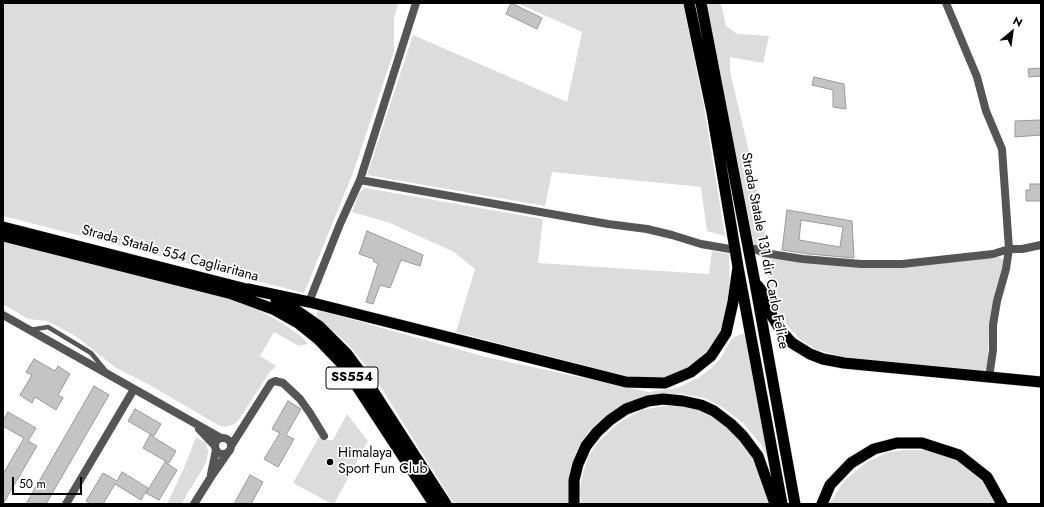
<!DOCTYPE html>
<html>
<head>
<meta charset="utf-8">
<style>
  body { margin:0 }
  #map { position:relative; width:1044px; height:507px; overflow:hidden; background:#fff; font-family:Jost,sans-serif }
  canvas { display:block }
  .frame { position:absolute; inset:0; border:4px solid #000; pointer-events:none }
  .north { position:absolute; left:992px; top:12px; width:40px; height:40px; -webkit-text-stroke:3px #fff; paint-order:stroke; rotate:29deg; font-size:11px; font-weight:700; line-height:16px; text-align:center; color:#000 }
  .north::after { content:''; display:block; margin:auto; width:14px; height:18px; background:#000; clip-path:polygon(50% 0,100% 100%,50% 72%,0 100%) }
  .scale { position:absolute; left:12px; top:477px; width:70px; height:18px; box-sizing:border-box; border:2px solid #000; border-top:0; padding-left:5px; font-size:12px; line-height:14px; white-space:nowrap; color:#000; -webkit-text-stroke:3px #fff; paint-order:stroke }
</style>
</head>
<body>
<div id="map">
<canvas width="1044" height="507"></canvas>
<div class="frame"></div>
<div class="north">N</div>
<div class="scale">50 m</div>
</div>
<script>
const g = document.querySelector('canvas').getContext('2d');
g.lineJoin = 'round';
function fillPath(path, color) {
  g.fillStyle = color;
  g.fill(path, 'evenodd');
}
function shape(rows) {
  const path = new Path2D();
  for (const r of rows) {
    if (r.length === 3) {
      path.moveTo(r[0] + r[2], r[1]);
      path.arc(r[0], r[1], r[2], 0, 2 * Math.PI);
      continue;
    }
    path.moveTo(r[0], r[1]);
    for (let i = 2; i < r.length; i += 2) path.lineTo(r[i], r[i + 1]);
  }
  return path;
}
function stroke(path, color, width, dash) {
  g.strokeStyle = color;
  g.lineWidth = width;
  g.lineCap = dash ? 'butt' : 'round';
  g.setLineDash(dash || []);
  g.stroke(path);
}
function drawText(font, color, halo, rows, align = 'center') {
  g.font = font + ' Jost,sans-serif';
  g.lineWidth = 3.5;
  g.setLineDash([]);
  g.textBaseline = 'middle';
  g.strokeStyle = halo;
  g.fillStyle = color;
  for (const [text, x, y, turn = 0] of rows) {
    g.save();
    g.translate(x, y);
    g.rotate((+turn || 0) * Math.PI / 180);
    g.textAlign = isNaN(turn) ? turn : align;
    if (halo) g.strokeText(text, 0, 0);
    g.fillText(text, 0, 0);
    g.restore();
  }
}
const green = shape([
  [3,3,398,3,394,19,394,51,353,173,304,293,3,216],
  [517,3,683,3,704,107,725,236,707,231,701,187,552,172,545,206,367,175,413,35,567,102,582,32],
  [706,3,721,3,726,26,737,34,769,36,763,63,730,57,730,71,752,165,768,250,754,246],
  [365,188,543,219,538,263,709,274,712,251,729,254,730,302,726,323,707,356,668,379,629,377,456,332,475,269,454,252,390,223,352,212,359,193],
  [3,242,229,299,257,309,282,323,302,337,308,344,299,346,274,332,260,356,276,366,269,373,240,418,236,423,232,425,225,427,218,425,148,384,116,368,77,337,48,321,28,319,3,304],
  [991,257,999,257,1003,260,1004,264,990,320,987,367,986,370,983,372,843,357,817,350,801,340,787,325,781,316,777,309,768,277,762,261,771,259,785,259,864,268],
  [318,310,486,357,649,392,677,388,698,378,709,370,720,359,731,340,736,336,743,334,748,337,770,461,760,443,743,423,722,407,704,398,682,394,665,394,626,404,598,422,588,432,583,441,576,458,570,504,454,504,372,373,349,345,316,316],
  [664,406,686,406,711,413,734,432,745,445,756,466,771,504,581,504,580,489,583,473,588,457,597,443,620,422,642,410],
  [347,414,368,441,334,504,332,504,293,483,319,437,325,440,333,440],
  [196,437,206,443,208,451,207,460,202,470,181,504,167,504,184,468],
  [906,450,927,450,950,457,966,465,982,480,993,494,997,504,829,504,845,480,867,462,888,452]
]);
const building = shape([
  [511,3,542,18,537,29,506,14,511,3],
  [1041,68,1041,76,1029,77,1028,69,1041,68],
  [814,77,844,84,846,109,833,107,833,90,812,85,814,77],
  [1041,120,1041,135,1015,137,1015,121,1041,120],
  [1030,184,1041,184,1041,201,1026,201,1026,190,1030,190,1030,184],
  [787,210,852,221,854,258,809,254,782,250,787,210],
  [801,220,843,227,840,247,799,240,801,220],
  [367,231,423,255,420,266,401,260,390,288,380,285,373,304,366,302,378,264,373,261,374,259,359,254,367,231],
  [34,359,55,371,58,366,70,374,58,395,63,398,56,410,35,397,32,403,20,395,32,375,26,372,34,359],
  [94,386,109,395,46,504,26,504,94,386],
  [288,401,301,409,286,435,294,439,278,467,264,459,280,433,272,429,288,401],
  [135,409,161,424,154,436,128,421,135,409],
  [8,412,36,428,28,441,37,446,3,504,3,474,24,438,3,426,3,421,8,412],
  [150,435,176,451,169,463,143,448,150,435],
  [165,462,177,470,159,500,146,493,165,462],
  [122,472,148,488,141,500,115,484,103,504,91,504,86,501,103,473,117,481,122,472],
  [250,475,263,482,251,504,234,504,250,475]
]);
const service = shape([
  [29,330,48,327,91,353,105,370]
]);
const minor = shape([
  [360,180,608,224,647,229,672,235,701,244,730,249],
  [755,249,764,253,803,259,861,264,902,264,993,254,1009,249,1002,149,986,111,977,77,946,3],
  [309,302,340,224,360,180,416,3],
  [3,315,221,438],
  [989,378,993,350,993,325,997,301,1006,269,1009,249,1022,249,1041,245],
  [199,429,215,446],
  [223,446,8],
  [231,446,271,383,275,381,283,383,300,399,310,413,324,436],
  [211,474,216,450],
  [66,504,134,389],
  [194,504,211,477,229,451]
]);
const trunk = shape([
  [689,3,712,112,738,267,782,504],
  [701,3,755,283,795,504],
  [3,227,254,291],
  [3,236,232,294,273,309,298,323,318,339,343,365,434,504],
  [757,285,768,299,772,316,782,332,792,343,810,354,823,359,844,363,1041,382],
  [248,289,309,302,626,382,665,383,691,372,711,356,726,333,733,302,738,267],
  [276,300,290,306,319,326,347,354,364,377,446,504],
  [574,504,574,480,578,464,586,446,597,432,610,420,626,409,648,401,663,399,683,401,701,405,714,411,731,424,743,436,758,456,775,504],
  [822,504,830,485,851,463,874,449,897,443,922,443,959,455,987,477,1002,504]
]);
const markers = [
  [330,462,4,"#000"]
];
const shields = [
  [352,378,52]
];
const shieldNames = [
  ["SS554",352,378]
];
const streetNames = [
  ["Strada Statale 131 dir Carlo Felice",764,251,79],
  ["Strada Statale 554 Cagliaritana",170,254,15]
];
const poiNames = [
  ["Himalaya",338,454],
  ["Sport Fun Club",338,470]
];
fillPath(green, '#dcdcdc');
fillPath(building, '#c4c4c4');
stroke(building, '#999', 1);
stroke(trunk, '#dbdbdb', 12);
stroke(service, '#555', 4.5);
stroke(minor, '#555', 8);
stroke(trunk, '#000', 11);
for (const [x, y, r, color] of markers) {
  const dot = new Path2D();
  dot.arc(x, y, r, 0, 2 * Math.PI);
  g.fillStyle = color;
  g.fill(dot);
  stroke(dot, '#fff', 1.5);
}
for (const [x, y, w] of shields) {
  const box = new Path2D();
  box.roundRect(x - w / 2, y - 11, w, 22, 3);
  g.fillStyle = '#fff';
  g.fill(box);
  stroke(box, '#000', 1);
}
drawText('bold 13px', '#000', null, shieldNames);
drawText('14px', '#000', '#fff', streetNames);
drawText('14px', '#000', '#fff', poiNames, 'left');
</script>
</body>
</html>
